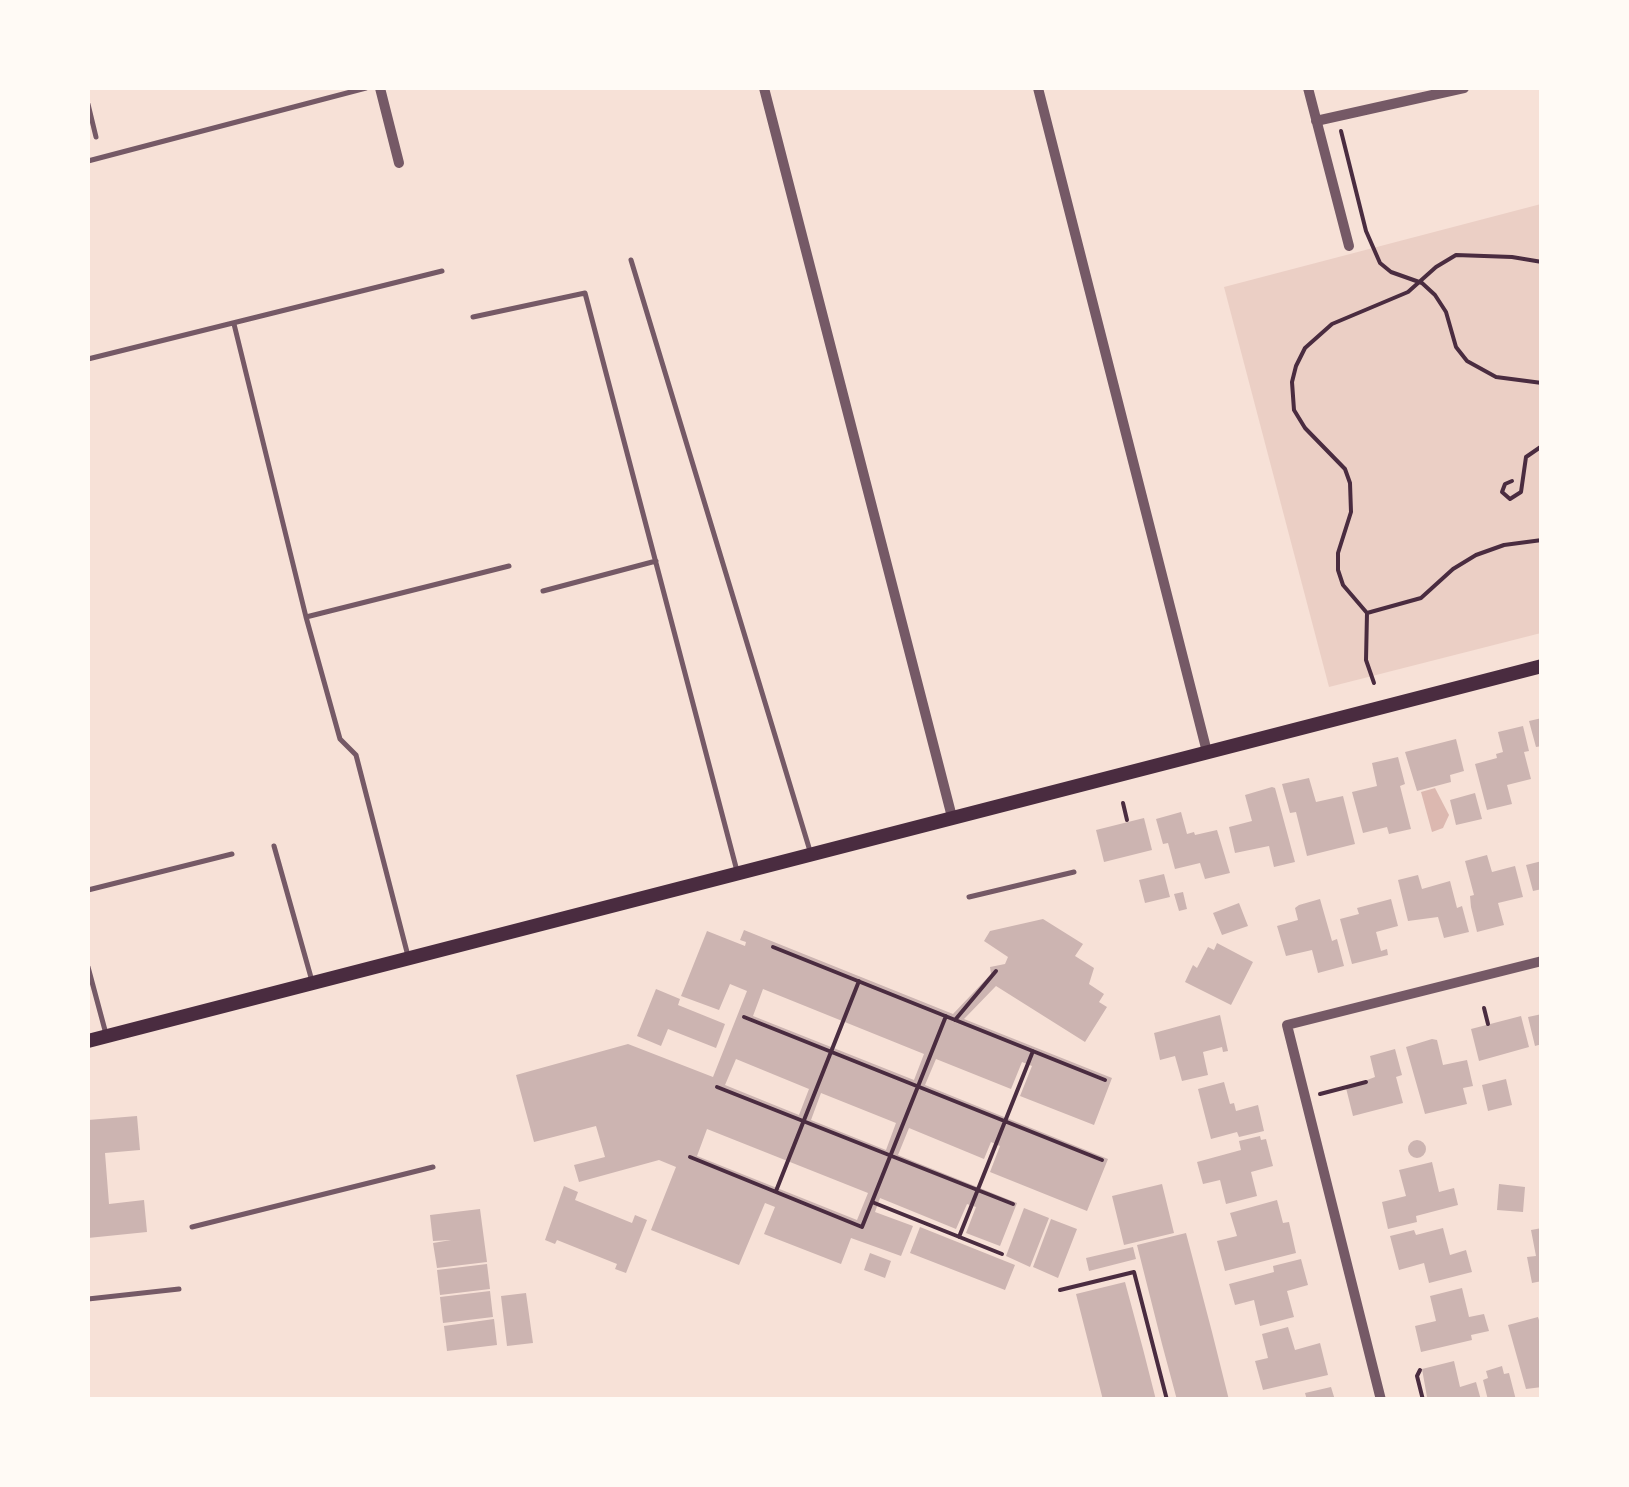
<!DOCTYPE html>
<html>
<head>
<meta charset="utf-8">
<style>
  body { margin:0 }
  #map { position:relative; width:1629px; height:1487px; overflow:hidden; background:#f7e1d7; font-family:Helvetica,sans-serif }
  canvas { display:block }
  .frame { position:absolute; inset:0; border:90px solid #fffaf5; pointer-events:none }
</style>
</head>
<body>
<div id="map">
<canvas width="1629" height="1487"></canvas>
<div class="frame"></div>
</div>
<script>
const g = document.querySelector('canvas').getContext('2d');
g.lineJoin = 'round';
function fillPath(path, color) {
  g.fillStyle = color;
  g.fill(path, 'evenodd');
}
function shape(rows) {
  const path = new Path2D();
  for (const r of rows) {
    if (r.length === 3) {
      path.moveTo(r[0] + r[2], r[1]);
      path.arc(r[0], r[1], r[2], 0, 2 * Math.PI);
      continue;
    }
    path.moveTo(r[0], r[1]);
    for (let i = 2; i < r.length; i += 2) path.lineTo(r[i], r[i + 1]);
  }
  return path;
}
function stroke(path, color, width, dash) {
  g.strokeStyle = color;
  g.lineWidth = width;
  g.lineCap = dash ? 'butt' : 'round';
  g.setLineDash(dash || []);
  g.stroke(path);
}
const green = shape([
  [1541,204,1541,633,1329,687,1224,287]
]);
const water = shape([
  [1435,788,1449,815,1443,828,1432,832,1421,792]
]);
const building = shape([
  [1542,718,1542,746,1536,747,1529,721],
  [1523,726,1529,751,1524,752,1531,779,1507,785,1512,804,1487,810,1475,764,1497,758,1496,754,1503,752,1498,732],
  [1456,739,1464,771,1450,775,1451,782,1417,791,1405,752],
  [1398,757,1405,784,1400,786,1411,829,1389,834,1387,827,1363,833,1352,792,1377,786,1372,763],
  [1309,778,1316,802,1343,796,1355,844,1307,856,1296,812,1290,813,1282,784],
  [1272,787,1275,788,1295,862,1274,867,1269,846,1235,853,1229,827,1252,821,1245,795],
  [1475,793,1482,819,1456,825,1450,800],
  [1181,812,1187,834,1194,832,1195,835,1217,830,1230,873,1205,879,1200,863,1175,869,1168,843,1163,844,1156,819],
  [1144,818,1152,850,1104,862,1096,830],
  [1487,855,1492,872,1515,866,1523,897,1498,903,1504,925,1477,932,1471,907,1470,896,1474,895,1465,861],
  [1542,861,1542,889,1533,891,1526,865],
  [1164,874,1170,897,1145,903,1139,880],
  [1418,875,1422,889,1450,881,1457,908,1462,906,1469,932,1444,938,1438,917,1408,921,1398,880],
  [1183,892,1187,909,1179,911,1174,894],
  [1320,899,1332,941,1337,939,1344,966,1318,973,1312,950,1286,956,1277,926,1298,920,1295,908,1299,905],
  [1391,899,1398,926,1376,932,1381,951,1387,949,1388,955,1352,964,1340,919,1359,914,1357,908],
  [1239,903,1248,926,1222,935,1213,913],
  [1043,919,1083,944,1075,956,1094,968,1089,984,1104,994,1099,1002,1107,1007,1085,1042,996,986,964,1019,1112,1078,1094,1125,1020,1096,1032,1066,1022,1062,1011,1089,936,1059,925,1085,1108,1159,1087,1211,990,1172,1000,1146,991,1142,984,1159,909,1128,898,1155,1017,1203,1000,1246,966,1233,976,1207,967,1204,956,1229,880,1198,875,1212,913,1226,901,1256,851,1238,841,1264,764,1234,775,1207,765,1203,739,1265,651,1230,676,1167,659,1160,579,1182,574,1165,605,1157,596,1126,534,1142,516,1075,628,1044,713,1077,747,991,730,984,719,1010,681,996,707,931,745,946,746,942,740,940,744,930,953,1014,991,974,990,967,1005,964,1008,957,984,941,990,931],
  [763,989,924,1054,914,1080,753,1016],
  [736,1059,809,1089,799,1115,725,1085],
  [821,1093,896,1123,886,1150,811,1120],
  [707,1129,868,1193,857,1220,697,1156],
  [1217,943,1253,962,1231,1005,1185,982,1193,965,1197,968,1208,947,1214,950],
  [656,989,680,999,678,1005,725,1024,716,1048,668,1029,661,1046,637,1036],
  [1542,1014,1542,1044,1535,1046,1528,1017],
  [1220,1015,1228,1051,1223,1052,1222,1047,1203,1052,1208,1075,1182,1081,1175,1056,1160,1060,1154,1033],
  [1521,1016,1529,1047,1479,1061,1471,1029],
  [1432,1039,1437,1040,1443,1065,1467,1060,1473,1086,1463,1088,1467,1104,1425,1114,1406,1047],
  [1395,1049,1402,1075,1396,1077,1403,1103,1353,1116,1346,1088,1375,1077,1370,1056],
  [1506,1079,1512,1105,1488,1111,1482,1085],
  [1224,1082,1230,1104,1234,1103,1236,1111,1258,1105,1264,1131,1239,1137,1237,1132,1211,1139,1198,1089],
  [137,1116,140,1150,105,1153,109,1204,144,1200,147,1232,88,1238,88,1120],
  [1260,1136,1261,1140,1266,1139,1273,1166,1251,1172,1257,1196,1226,1204,1220,1180,1203,1184,1197,1162,1241,1150,1239,1141],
  [1417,1149,9],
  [1432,1162,1439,1192,1454,1188,1458,1205,1416,1216,1417,1222,1388,1229,1382,1202,1406,1196,1399,1170],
  [1162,1184,1174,1233,1124,1245,1112,1196],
  [1499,1184,1525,1187,1523,1212,1497,1210],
  [564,1186,578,1192,575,1200,632,1223,635,1215,647,1220,626,1273,615,1269,617,1264,557,1240,555,1244,545,1240],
  [1277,1200,1283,1223,1289,1222,1296,1253,1225,1271,1217,1241,1237,1236,1230,1213],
  [1024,1208,1049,1218,1030,1267,1006,1256],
  [480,1209,487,1262,437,1268,433,1243,451,1240,433,1241,430,1215],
  [1051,1219,1077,1229,1058,1278,1033,1267],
  [920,1227,1015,1265,1005,1290,910,1253],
  [1443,1228,1450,1255,1466,1250,1472,1272,1429,1283,1424,1263,1399,1270,1390,1236,1414,1230,1416,1235],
  [1542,1228,1542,1281,1532,1283,1527,1257,1536,1256,1531,1230],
  [1186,1233,1212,1332,1229,1400,1177,1400,1162,1344,1137,1245],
  [1133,1247,1136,1259,1089,1271,1086,1258],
  [870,1253,891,1261,885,1278,864,1270],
  [1301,1259,1308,1285,1287,1291,1294,1317,1260,1326,1254,1300,1235,1305,1229,1284,1274,1272,1273,1266],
  [487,1264,490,1289,440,1295,437,1270],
  [1125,1282,1143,1349,1156,1400,1103,1400,1076,1294],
  [1462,1288,1469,1317,1484,1314,1489,1331,1471,1335,1472,1340,1421,1352,1415,1326,1436,1321,1430,1296],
  [490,1291,493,1317,443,1323,440,1297],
  [526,1293,533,1343,507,1346,501,1296],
  [1538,1317,1542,1330,1542,1387,1526,1389,1508,1325],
  [494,1319,497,1345,447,1351,444,1326],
  [1288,1327,1295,1350,1320,1343,1328,1375,1263,1390,1255,1361,1268,1358,1262,1334],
  [1454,1361,1460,1387,1476,1382,1481,1400,1427,1397,1422,1369],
  [1502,1366,1504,1374,1509,1373,1516,1400,1488,1400,1483,1380,1488,1378,1486,1371],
  [1331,1387,1335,1400,1307,1400,1305,1393]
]);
const path = shape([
  [1341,131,1366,231,1380,263,1391,272,1422,283,1435,295,1446,312,1456,347,1467,361,1496,377,1542,383],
  [1512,481,1505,484,1502,492,1510,499,1521,492,1526,457,1542,446],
  [1367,613,1421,598,1453,569,1476,555,1504,545,1542,540],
  [1374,683,1366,660,1367,613,1343,585,1338,570,1338,553,1351,512,1350,483,1345,469,1305,428,1294,410,1292,382,1296,366,1305,348,1332,324,1408,292,1436,267,1456,255,1512,257,1542,262],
  [1123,803,1127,820],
  [773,947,1105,1080],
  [1484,1008,1488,1024],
  [744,1017,1102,1160],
  [955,1020,996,971],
  [717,1087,1013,1204],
  [1320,1094,1366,1082],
  [690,1157,862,1227,946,1016],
  [776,1191,859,981],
  [872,1202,1002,1254],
  [959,1237,1033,1051],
  [1060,1290,1134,1272,1167,1400],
  [1420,1370,1417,1376,1423,1400]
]);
const service = shape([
  [88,104,96,137],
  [88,161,366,88],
  [631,260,810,851],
  [473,317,585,293,737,871],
  [234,324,306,617,340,739,356,755,408,956],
  [88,359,442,271],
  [543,591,656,561],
  [306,617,509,566],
  [274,846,312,981],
  [88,890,232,854],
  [969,897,1074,872],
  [88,967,106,1034],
  [192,1227,433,1167],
  [88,1299,179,1289]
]);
const minor = shape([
  [380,88,399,163],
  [764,88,952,817],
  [1038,88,1207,752],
  [1308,88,1349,246],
  [1316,121,1464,88],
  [1381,1400,1287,1025,1542,961]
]);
const secondary = shape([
  [88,1041,1542,666]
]);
fillPath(green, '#ebcfc5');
fillPath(water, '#dcb8b0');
fillPath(building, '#ccb4b1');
stroke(path, '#4a2c40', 4);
stroke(service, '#755966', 5);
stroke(minor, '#755966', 10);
stroke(secondary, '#4a2c40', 14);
</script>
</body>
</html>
